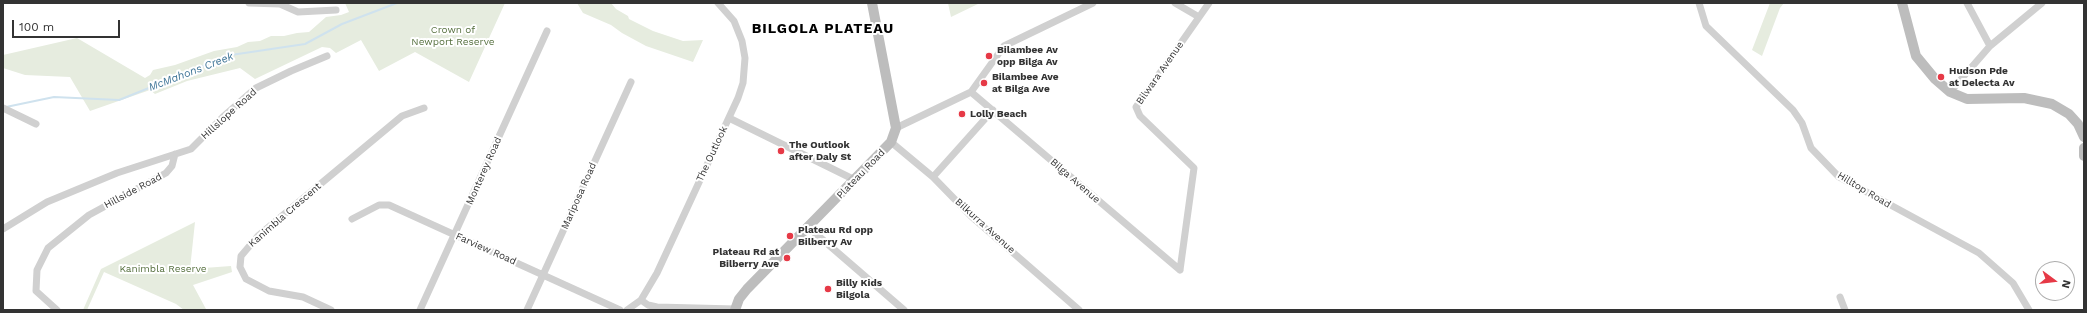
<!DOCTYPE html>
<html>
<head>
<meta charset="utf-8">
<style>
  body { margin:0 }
  #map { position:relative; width:2087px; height:313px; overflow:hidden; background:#fff; font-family:"Work Sans",sans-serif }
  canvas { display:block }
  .frame { position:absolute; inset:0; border:4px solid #333; pointer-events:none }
  .north { position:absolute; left:2035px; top:261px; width:40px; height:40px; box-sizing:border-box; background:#fff; border:1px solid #adadad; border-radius:50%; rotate:105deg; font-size:11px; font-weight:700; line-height:16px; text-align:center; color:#333 }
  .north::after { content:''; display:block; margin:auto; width:14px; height:18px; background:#e63946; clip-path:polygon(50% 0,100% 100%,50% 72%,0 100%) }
  .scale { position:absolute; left:12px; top:20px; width:108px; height:18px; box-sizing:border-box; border:2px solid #333; border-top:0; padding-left:5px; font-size:12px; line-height:14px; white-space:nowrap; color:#333; -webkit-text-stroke:3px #fff; paint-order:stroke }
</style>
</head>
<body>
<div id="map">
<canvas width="2087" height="313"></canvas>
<div class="frame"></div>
<div class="north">N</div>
<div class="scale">100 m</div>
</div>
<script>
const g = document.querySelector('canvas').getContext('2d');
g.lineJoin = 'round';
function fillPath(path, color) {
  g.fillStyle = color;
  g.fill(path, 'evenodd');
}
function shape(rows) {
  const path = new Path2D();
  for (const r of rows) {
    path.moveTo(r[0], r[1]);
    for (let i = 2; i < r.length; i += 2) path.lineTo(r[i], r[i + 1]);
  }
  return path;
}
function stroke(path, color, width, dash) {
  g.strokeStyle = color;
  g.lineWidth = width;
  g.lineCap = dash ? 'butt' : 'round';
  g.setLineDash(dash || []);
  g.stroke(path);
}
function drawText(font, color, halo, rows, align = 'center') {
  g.font = font + ' "Work Sans",sans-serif';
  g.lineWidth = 4;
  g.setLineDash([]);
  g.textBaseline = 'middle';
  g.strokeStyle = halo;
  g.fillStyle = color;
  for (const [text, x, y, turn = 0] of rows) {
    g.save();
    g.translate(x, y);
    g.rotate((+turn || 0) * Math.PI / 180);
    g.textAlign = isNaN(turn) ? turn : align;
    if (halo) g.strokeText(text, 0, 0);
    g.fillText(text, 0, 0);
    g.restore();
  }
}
const green = shape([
  [345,3,505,3,469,82,415,52,379,71,361,40,336,53,330,48,322,47,255,79,240,68,187,81,155,94,150,90,90,111,70,77,25,75,3,68,3,55,77,38,145,78,150,75,153,70,175,65,214,51,237,47,248,42,260,41,271,36,284,36,297,33,309,32,326,17,341,15,349,12],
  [577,3,611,3,616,9,628,16,629,19,653,31,683,41,703,40,693,62,646,46,622,33,611,25,583,13],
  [948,3,980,3,951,17],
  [1770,3,1784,3,1780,8,1762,56,1752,50],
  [195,222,190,269,231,266,232,272,193,285,206,309,184,310,176,304,104,272,87,310,83,310,101,269]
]);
const stream = shape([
  [6,107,54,97,119,100,231,55,305,44,342,24,397,3]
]);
const street = shape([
  [249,3,280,4,298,12,336,10],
  [1175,3,1199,17],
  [1699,3,1706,26,1793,110,1802,123,1811,148,1839,177,1979,253,2013,283,2029,310],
  [1967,3,1990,46,2042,3],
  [971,92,1180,270],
  [1950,92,1990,46],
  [3,108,36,124],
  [729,118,855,180],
  [896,128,971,92,1004,46,1093,3],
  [891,142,933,177,971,216,1079,310],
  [933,177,993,110],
  [352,219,379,205,389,205,620,310],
  [808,227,904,310],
  [3,229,47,202,117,173,191,149,223,117,256,88,291,71,327,56],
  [1180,270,1194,168,1140,116,1136,107,1209,3],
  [1840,297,1845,310],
  [641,300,648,305,657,307,735,309],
  [57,310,36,291,37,270,48,248,89,215,166,173,172,166,175,154],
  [331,310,303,297,269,291,246,279,240,267,241,256,258,236,402,116,424,108],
  [420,310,547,31],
  [527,310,631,82],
  [627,310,641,300,657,273,738,98,743,83,745,58,742,41,734,21,718,3]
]);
const secondary = shape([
  [1902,3,1916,56,1935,79,1950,92,1967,99,2024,98,2052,104,2069,114,2078,124,2084,137],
  [2084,148,2084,156],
  [735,310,739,299,747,289,891,142,896,128,872,3]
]);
const markers = [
  [989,56,4,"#e63946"],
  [1941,77,4,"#e63946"],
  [984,83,4,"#e63946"],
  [962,114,4,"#e63946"],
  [781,151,4,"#e63946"],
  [790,236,4,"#e63946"],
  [787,258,4,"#e63946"],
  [828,289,4,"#e63946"]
];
const parkNames = [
  ["Crown of",453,30],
  ["Newport Reserve",453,42],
  ["Kanimbla Reserve",163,269]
];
const poiNames = [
  ["Bilambee Av",997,50],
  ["opp Bilga Av",997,62],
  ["Hudson Pde",1949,71],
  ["at Delecta Av",1949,83],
  ["Bilambee Ave",992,77],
  ["at Bilga Ave",992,89],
  ["Lolly Beach",970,114],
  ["The Outlook",789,145],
  ["after Daly St",789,157],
  ["Plateau Rd opp",798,230],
  ["Bilberry Av",798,242],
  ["Plateau Rd at",779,252,"right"],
  ["Bilberry Ave",779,264,"right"],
  ["Billy Kids",836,283],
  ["Bilgola",836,295]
];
const streetNames = [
  ["Bilwara Avenue",1160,73,-55],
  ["Hillslope Road",229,114,-42],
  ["The Outlook",712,154,-65],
  ["Monterey Road",484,171,-66],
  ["Plateau Road",861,174,-46],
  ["Bilga Avenue",1075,181,41],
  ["Hilltop Road",1864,190,31],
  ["Hillside Road",133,191,-28],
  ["Mariposa Road",579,196,-66],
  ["Kanimbla Crescent",285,215,-41],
  ["Bilkurra Avenue",985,226,42],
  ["Farview Road",486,249,24]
];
const waterNames = [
  ["McMahons Creek",191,72,-21]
];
const districtNames = [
  ["BILGOLA PLATEAU",823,29]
];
fillPath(green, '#e6ecdf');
stroke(stream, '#cfe2ee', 2);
stroke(street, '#d0d0d0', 7);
stroke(secondary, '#bdbdbd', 10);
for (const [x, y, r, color] of markers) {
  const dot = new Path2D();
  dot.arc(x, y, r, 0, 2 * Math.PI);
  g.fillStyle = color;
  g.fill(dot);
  stroke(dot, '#fff', 1.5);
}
drawText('10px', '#56703f', '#fff', parkNames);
drawText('bold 10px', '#333', '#fff', poiNames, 'left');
drawText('10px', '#333', '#fff', streetNames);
drawText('italic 11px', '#3f7597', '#fff', waterNames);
g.letterSpacing = '1px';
drawText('bold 14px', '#000', '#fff', districtNames);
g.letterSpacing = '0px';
</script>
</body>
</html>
